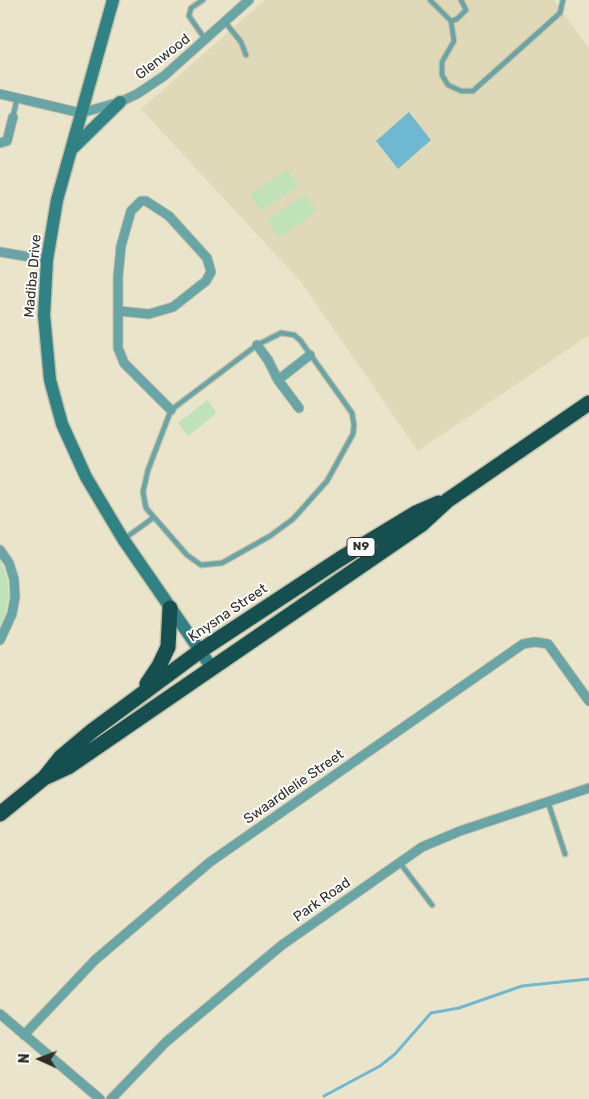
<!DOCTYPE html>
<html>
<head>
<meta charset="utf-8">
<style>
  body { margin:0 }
  #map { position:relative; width:589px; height:1099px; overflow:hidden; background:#eae5ca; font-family:Rubik,sans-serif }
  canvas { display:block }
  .north { position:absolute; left:15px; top:1034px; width:50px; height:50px; -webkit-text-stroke:4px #fff; paint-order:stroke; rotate:272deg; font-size:14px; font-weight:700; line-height:20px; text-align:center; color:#302e23 }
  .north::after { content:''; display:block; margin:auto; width:18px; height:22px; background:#302e23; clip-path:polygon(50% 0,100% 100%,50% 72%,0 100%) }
</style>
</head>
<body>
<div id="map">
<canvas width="589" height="1099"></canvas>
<div class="north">N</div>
</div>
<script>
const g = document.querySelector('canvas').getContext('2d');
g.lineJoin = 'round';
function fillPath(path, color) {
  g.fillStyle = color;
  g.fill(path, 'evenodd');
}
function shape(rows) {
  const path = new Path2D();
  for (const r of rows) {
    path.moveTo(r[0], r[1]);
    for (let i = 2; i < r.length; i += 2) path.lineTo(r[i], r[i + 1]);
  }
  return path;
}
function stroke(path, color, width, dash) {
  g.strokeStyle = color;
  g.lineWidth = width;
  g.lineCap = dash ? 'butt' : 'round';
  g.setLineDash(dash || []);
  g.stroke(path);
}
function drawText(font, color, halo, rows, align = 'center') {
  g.font = font + ' Rubik,sans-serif';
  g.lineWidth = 4;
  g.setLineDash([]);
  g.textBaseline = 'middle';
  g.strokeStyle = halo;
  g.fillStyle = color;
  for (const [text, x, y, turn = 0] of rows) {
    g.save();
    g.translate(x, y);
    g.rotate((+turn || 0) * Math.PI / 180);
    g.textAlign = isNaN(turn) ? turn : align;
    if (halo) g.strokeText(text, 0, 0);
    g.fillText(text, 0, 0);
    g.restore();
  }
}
const built = shape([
  [265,0,554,0,589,48,589,335,418,451,301,282,141,109]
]);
const green = shape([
  [287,169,298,186,261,211,250,195],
  [305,195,316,212,279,238,267,221],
  [207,400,217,413,188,436,178,423],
  [0,559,7,577,9,596,5,617,0,627]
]);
const water = shape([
  [409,112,431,140,398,169,376,141]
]);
const stream = shape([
  [324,1096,380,1066,395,1054,431,1013,459,1008,522,986,589,979]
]);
const lane = shape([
  [203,0,191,8,189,16,205,39],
  [430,0,451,21,457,19,466,10,461,0],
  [451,21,454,41,442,62,442,75,448,85,461,91,473,91,560,13,563,0],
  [225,22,241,42,246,55],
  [13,117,17,98],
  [281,333,294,335,300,340,352,413,354,425,353,434,327,481,293,519,270,536,222,563,201,565,187,555,146,508,143,492,148,470,171,410,257,345,281,333],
  [124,539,153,518],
  [548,802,565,854],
  [400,863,432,905]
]);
const street = shape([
  [0,94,81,113,120,102,137,94,164,76,249,0],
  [0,143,7,141,13,117],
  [0,252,47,260],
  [119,311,149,314,173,307,206,281,211,272,207,258,169,216,146,201,141,201,131,211,121,246,118,277,118,348,124,363,171,410],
  [257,345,268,360,278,380,310,355],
  [278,380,299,408],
  [0,550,9,563,14,579,15,597,12,614,0,640],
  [0,1014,100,1099],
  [24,1035,95,960,210,862,523,644,535,642,548,644,589,701],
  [111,1099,166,1042,282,945,422,847,460,831,589,788]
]);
const secondary = shape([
  [113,0,57,200,47,260,44,315,50,380,62,424,86,477,123,539,212,668],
  [72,149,120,102]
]);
const highway = shape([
  [147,684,159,666,168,647,170,608],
  [45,777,61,757,92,731,200,651,340,559,416,513,439,503],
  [0,814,44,778,68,767,422,524,448,500,589,403]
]);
const shields = [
  [361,547,28]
];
const shieldNames = [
  ["N9",361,547]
];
const streetNames = [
  ["Glenwood",163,57,-38],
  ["Madiba Drive",33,276,-85],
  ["Knysna Street",228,613,-34],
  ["Swaardlelie Street",294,787,-35],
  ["Park Road",322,900,-35]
];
fillPath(built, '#dfd9b7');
fillPath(green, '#bfe2b8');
fillPath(water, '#6eb9d1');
stroke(stream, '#6eb9d1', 3);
stroke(lane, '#c5c0a9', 7);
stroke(street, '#c5c0a9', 11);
stroke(secondary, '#c5c0a9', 15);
stroke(highway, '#c5c0a9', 18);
stroke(lane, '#67a5a7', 4.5);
stroke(street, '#67a5a7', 9);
stroke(secondary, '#318285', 12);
stroke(highway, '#164f50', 15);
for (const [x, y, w] of shields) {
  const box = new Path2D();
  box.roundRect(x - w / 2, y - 9.5, w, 19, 4);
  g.fillStyle = '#fff';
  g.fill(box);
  stroke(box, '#302e23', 1);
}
drawText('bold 12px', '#302e23', null, shieldNames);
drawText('14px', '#302e23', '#fff', streetNames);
</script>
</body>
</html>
